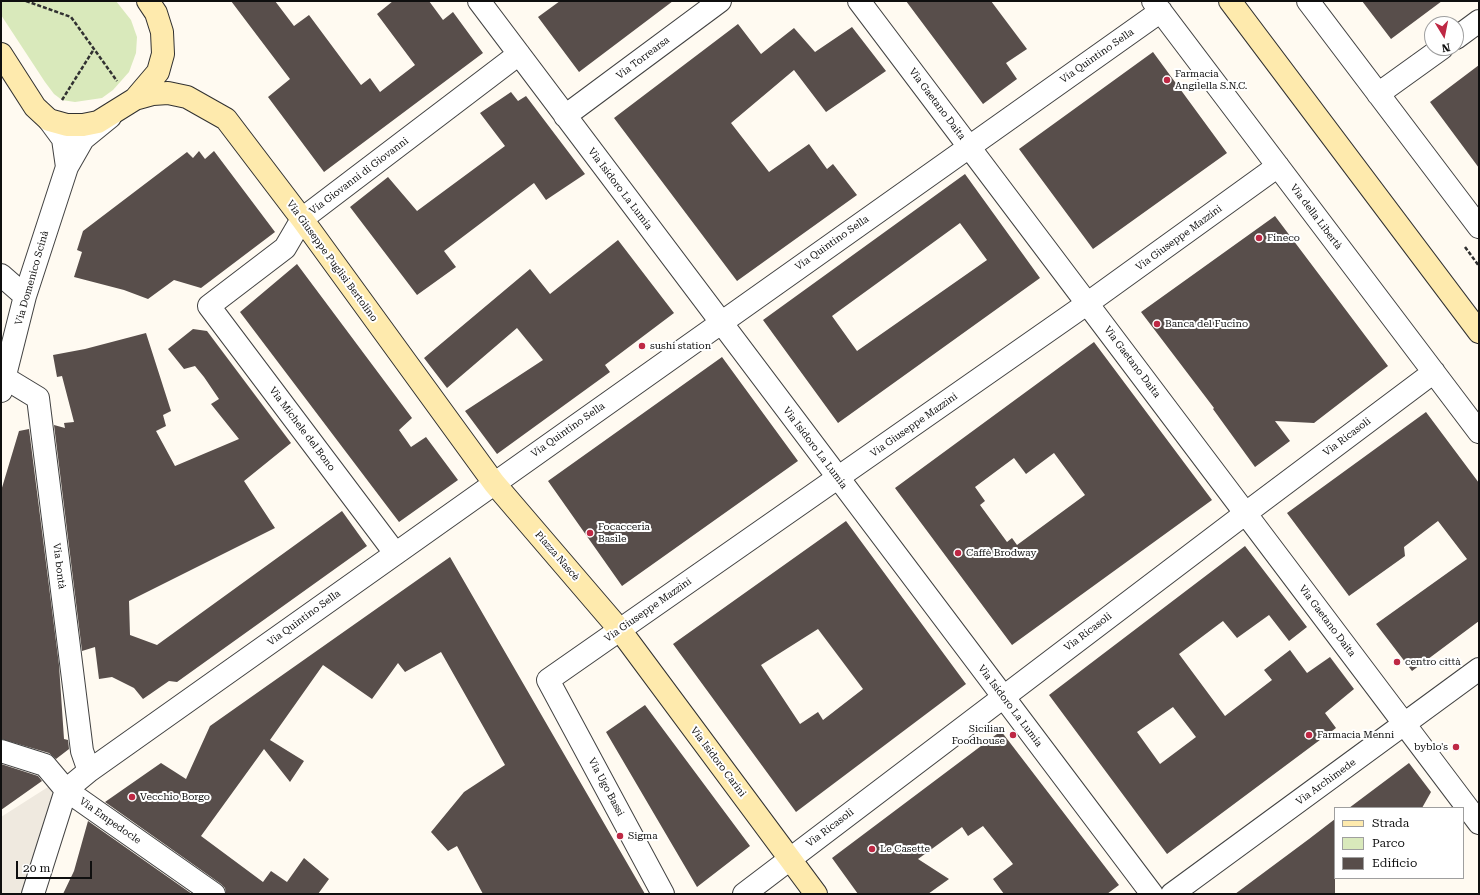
<!DOCTYPE html>
<html>
<head>
<meta charset="utf-8">
<style>
  body { margin:0 }
  #map { position:relative; width:1480px; height:895px; overflow:hidden; background:#fffaf1; font-family:"Roboto Serif",serif }
  canvas { display:block }
  .frame { position:absolute; inset:0; border:2px solid #0f0f0f; pointer-events:none }
  .legend { position:absolute; left:1334px; top:807px; width:130px; height:72px; box-sizing:border-box; background:#fff; border:1px solid #9f9f9f; margin:0; padding:5px 7px; list-style:none; font-size:12px; color:#0f0f0f }
  .legend li { display:flex; align-items:center; gap:8px; height:20px }
  .legend b { width:20px; border:1px solid #9f9f9f }
  .north { position:absolute; left:1424px; top:16px; width:40px; height:40px; box-sizing:border-box; background:#fff; border:1px solid #9f9f9f; border-radius:50%; rotate:170deg; font-size:11px; font-weight:700; line-height:16px; text-align:center; color:#0f0f0f }
  .north::after { content:''; display:block; margin:auto; width:14px; height:18px; background:#be2844; clip-path:polygon(50% 0,100% 100%,50% 72%,0 100%) }
  .scale { position:absolute; left:16px; top:861px; width:76px; height:18px; box-sizing:border-box; border:2px solid #0f0f0f; border-top:0; padding-left:5px; font-size:12px; line-height:14px; white-space:nowrap; color:#0f0f0f; -webkit-text-stroke:3px #fff; paint-order:stroke }
</style>
</head>
<body>
<div id="map">
<canvas width="1480" height="895"></canvas>
<div class="frame"></div>
<ul class="legend">
<li><b style="height:5px;background:#feeaad"></b>Strada</li>
<li><b style="height:11px;background:#d9e9bb"></b>Parco</li>
<li><b style="height:11px;background:#584e4b"></b>Edificio</li>
</ul>
<div class="north">N</div>
<div class="scale">20 m</div>
</div>
<script>
const g = document.querySelector('canvas').getContext('2d');
g.lineJoin = 'round';
function fillPath(path, color) {
  g.fillStyle = color;
  g.fill(path, 'evenodd');
}
function shape(rows) {
  const path = new Path2D();
  for (const r of rows) {
    path.moveTo(r[0], r[1]);
    for (let i = 2; i < r.length; i += 2) path.lineTo(r[i], r[i + 1]);
  }
  return path;
}
function stroke(path, color, width, dash) {
  g.strokeStyle = color;
  g.lineWidth = width;
  g.lineCap = dash ? 'butt' : 'round';
  g.setLineDash(dash || []);
  g.stroke(path);
}
function drawText(font, color, halo, rows, align = 'center') {
  g.font = font + ' "Roboto Serif",serif';
  g.lineWidth = 4;
  g.setLineDash([]);
  g.textBaseline = 'middle';
  g.strokeStyle = halo;
  g.fillStyle = color;
  for (const [text, x, y, turn = 0] of rows) {
    g.save();
    g.translate(x, y);
    g.rotate((+turn || 0) * Math.PI / 180);
    g.textAlign = isNaN(turn) ? turn : align;
    if (halo) g.strokeText(text, 0, 0);
    g.fillText(text, 0, 0);
    g.restore();
  }
}
const green = shape([
  [1,1,116,1,131,20,137,37,136,53,129,72,113,90,102,98,75,102,62,100,54,94,45,82,1,15]
]);
const plaza = shape([
  [48,787,66,790,33,894,1,894,1,817]
]);
const building = shape([
  [231,1,275,1,294,26,309,15,361,85,370,78,380,92,415,65,377,14,393,1,429,1,443,20,453,12,483,53,324,172,268,97,290,79],
  [560,1,673,1,579,72,538,17],
  [906,1,991,1,1027,49,1006,63,1017,79,983,104],
  [1362,1,1442,1,1391,39],
  [738,24,761,54,794,28,815,52,852,27,886,71,826,112,794,70,731,123,769,172,809,144,827,169,833,164,857,195,737,281,614,118],
  [1153,52,1227,153,1093,249,1019,149],
  [1479,65,1479,168,1430,102],
  [511,92,518,101,526,96,585,174,546,200,534,183,444,251,456,267,417,295,350,207,388,177,417,211,505,146,480,113],
  [199,151,205,159,214,151,275,232,201,288,174,280,148,299,124,290,74,277,82,252,77,250,83,231,187,152,193,158],
  [965,174,1040,278,838,423,763,320],
  [960,223,987,260,857,351,832,316],
  [1275,216,1388,366,1314,423,1275,421,1290,441,1255,467,1213,409,1214,408,1141,312],
  [618,240,674,313,605,365,610,372,497,454,465,411,543,360,517,328,447,388,424,358,530,269,550,294],
  [297,264,412,418,399,430,411,447,426,437,458,480,399,522,240,312],
  [193,329,207,331,291,443,244,481,275,528,129,601,130,635,157,645,342,511,367,546,177,682,169,681,143,699,134,688,112,677,99,679,95,647,82,651,54,425,65,428,64,423,74,422,62,376,57,377,53,355,85,349,146,333,171,411,163,415,166,426,156,431,175,466,239,439,211,404,219,399,204,377,195,366,184,369,168,349],
  [1094,342,1212,500,1012,645,895,488],
  [1054,453,1085,495,1017,545,1012,538,1007,542,980,505,985,501,975,487,1014,458,1026,474],
  [722,357,798,461,622,586,548,481],
  [1426,412,1479,483,1479,621,1412,671,1376,624,1467,559,1438,521,1404,547,1405,556,1349,596,1287,513],
  [29,429,59,665,64,739,68,740,69,749,56,759,49,753,1,739,1,491,19,431],
  [846,521,966,684,796,812,673,644],
  [818,629,863,689,823,720,818,712,800,724,761,665],
  [1245,546,1307,627,1289,641,1269,615,1237,638,1223,621,1179,654,1225,716,1272,680,1264,670,1290,650,1307,673,1330,657,1354,689,1325,713,1336,728,1167,854,1049,695],
  [1173,707,1196,737,1160,764,1137,732],
  [450,557,645,894,483,894,457,846,448,851,431,832,464,792,505,765,441,652,405,672,398,663,372,699,323,665,270,740,304,761,290,782,264,749,201,836,263,882,271,871,287,882,304,858,329,879,318,894,226,894,225,888,221,884,105,802,161,763,186,779,210,726],
  [645,705,750,846,697,887,606,732],
  [1001,731,1119,885,1107,894,1004,894,993,879,1013,864,983,826,968,836,962,827,918,859,949,879,928,894,858,894,832,858],
  [1409,763,1431,792,1422,808,1349,808],
  [1,764,38,776,42,781,1,810],
  [1335,819,1335,894,1235,894,1309,839],
  [88,821,192,894,63,894,74,871]
]);
const path = shape([
  [26,1,71,17,117,81],
  [62,100,94,49],
  [1465,247,1479,266]
]);
const street = shape([
  [479,1,1152,894],
  [859,1,1479,823],
  [1153,1,1479,432],
  [1308,1,1479,227],
  [1456,38,1479,21],
  [1378,94,1442,48],
  [565,116,720,1],
  [49,120,63,139,67,167],
  [1,275,25,296],
  [5,378,38,398,82,751,89,771],
  [1,391,25,296,67,167,83,139,110,117],
  [395,553,209,306,285,248,302,219,519,54],
  [1,751,45,765,66,790,214,894],
  [33,894,66,790,89,771,1161,11],
  [663,894,548,680,1088,303,1278,166],
  [744,894,1246,513,1434,372],
  [1172,894,1479,669]
]);
const secondary = shape([
  [1230,1,1479,332],
  [1,54,35,107,49,120,67,125,83,125,98,122,135,99,158,72,163,54,162,32,156,13,148,1],
  [135,99,153,94,168,93,187,97,226,119,302,219,494,483,620,630,816,894]
]);
const markers = [
  [1167,80,4,"#be2844"],
  [1259,238,4,"#be2844"],
  [1157,324,4,"#be2844"],
  [642,346,4,"#be2844"],
  [590,533,4,"#be2844"],
  [958,553,4,"#be2844"],
  [1397,662,4,"#be2844"],
  [1013,735,4,"#be2844"],
  [1309,735,4,"#be2844"],
  [1456,747,4,"#be2844"],
  [132,797,4,"#be2844"],
  [620,836,4,"#be2844"],
  [872,849,4,"#be2844"]
];
const streetNames = [
  ["Via Quintino Sella",1097,56,-35],
  ["Via Torrearsa",643,58,-37],
  ["Via Gaetano Daita",937,104,53],
  ["Via Giovanni di Giovanni",359,176,-37],
  ["Via Isidoro La Lumia",620,189,53],
  ["Via della Libertà",1316,217,53],
  ["Via Giuseppe Mazzini",1179,238,-36],
  ["Via Quintino Sella",832,243,-35],
  ["Via Giuseppe Puglisi Bertolino",332,261,54],
  ["Via Domenico Scinà",32,278,-74],
  ["Via Gaetano Daita",1132,362,53],
  ["Via Giuseppe Mazzini",914,425,-35],
  ["Via Michele del Bono",302,429,53],
  ["Via Quintino Sella",568,430,-35],
  ["Via Ricasoli",1347,437,-37],
  ["Via Isidoro La Lumia",815,448,53],
  ["Piazza Nascè",557,556,49],
  ["Via bontà",59,566,83],
  ["Via Giuseppe Mazzini",648,610,-35],
  ["Via Quintino Sella",304,618,-36],
  ["Via Gaetano Daita",1327,621,53],
  ["Via Ricasoli",1088,632,-37],
  ["Via Isidoro La Lumia",1010,706,53],
  ["Via Isidoro Carini",718,762,53],
  ["Via Archimede",1326,782,-36],
  ["Via Ugo Bassi",606,787,62],
  ["Via Empedocle",110,821,35],
  ["Via Ricasoli",830,828,-37]
];
const poiNames = [
  ["Farmacia",1175,74],
  ["Angilella S.N.C.",1175,86],
  ["Fineco",1267,238],
  ["Banca del Fucino",1165,324],
  ["sushi station",650,346],
  ["Focacceria",598,527],
  ["Basile",598,539],
  ["Caffè Brodway",966,553],
  ["centro città",1405,662],
  ["Sicilian",1005,729,"right"],
  ["Foodhouse",1005,741,"right"],
  ["Farmacia Menni",1317,735],
  ["byblo's",1448,747,"right"],
  ["Vecchio Borgo",140,797],
  ["Sigma",628,836],
  ["Le Casette",880,849]
];
fillPath(green, '#d9e9bb');
fillPath(plaza, '#efe9df');
fillPath(building, '#584e4b');
stroke(street, '#424242', 24);
stroke(secondary, '#313131', 24);
stroke(path, '#313131', 2.5, [4, 2]);
stroke(street, '#fff', 22);
stroke(secondary, '#feeaad', 22);
for (const [x, y, r, color] of markers) {
  const dot = new Path2D();
  dot.arc(x, y, r, 0, 2 * Math.PI);
  g.fillStyle = color;
  g.fill(dot);
  stroke(dot, '#fff', 1.5);
}
drawText('10px', '#0f0f0f', '#fff', streetNames);
drawText('10px', '#0f0f0f', '#fff', poiNames, 'left');
</script>
</body>
</html>
